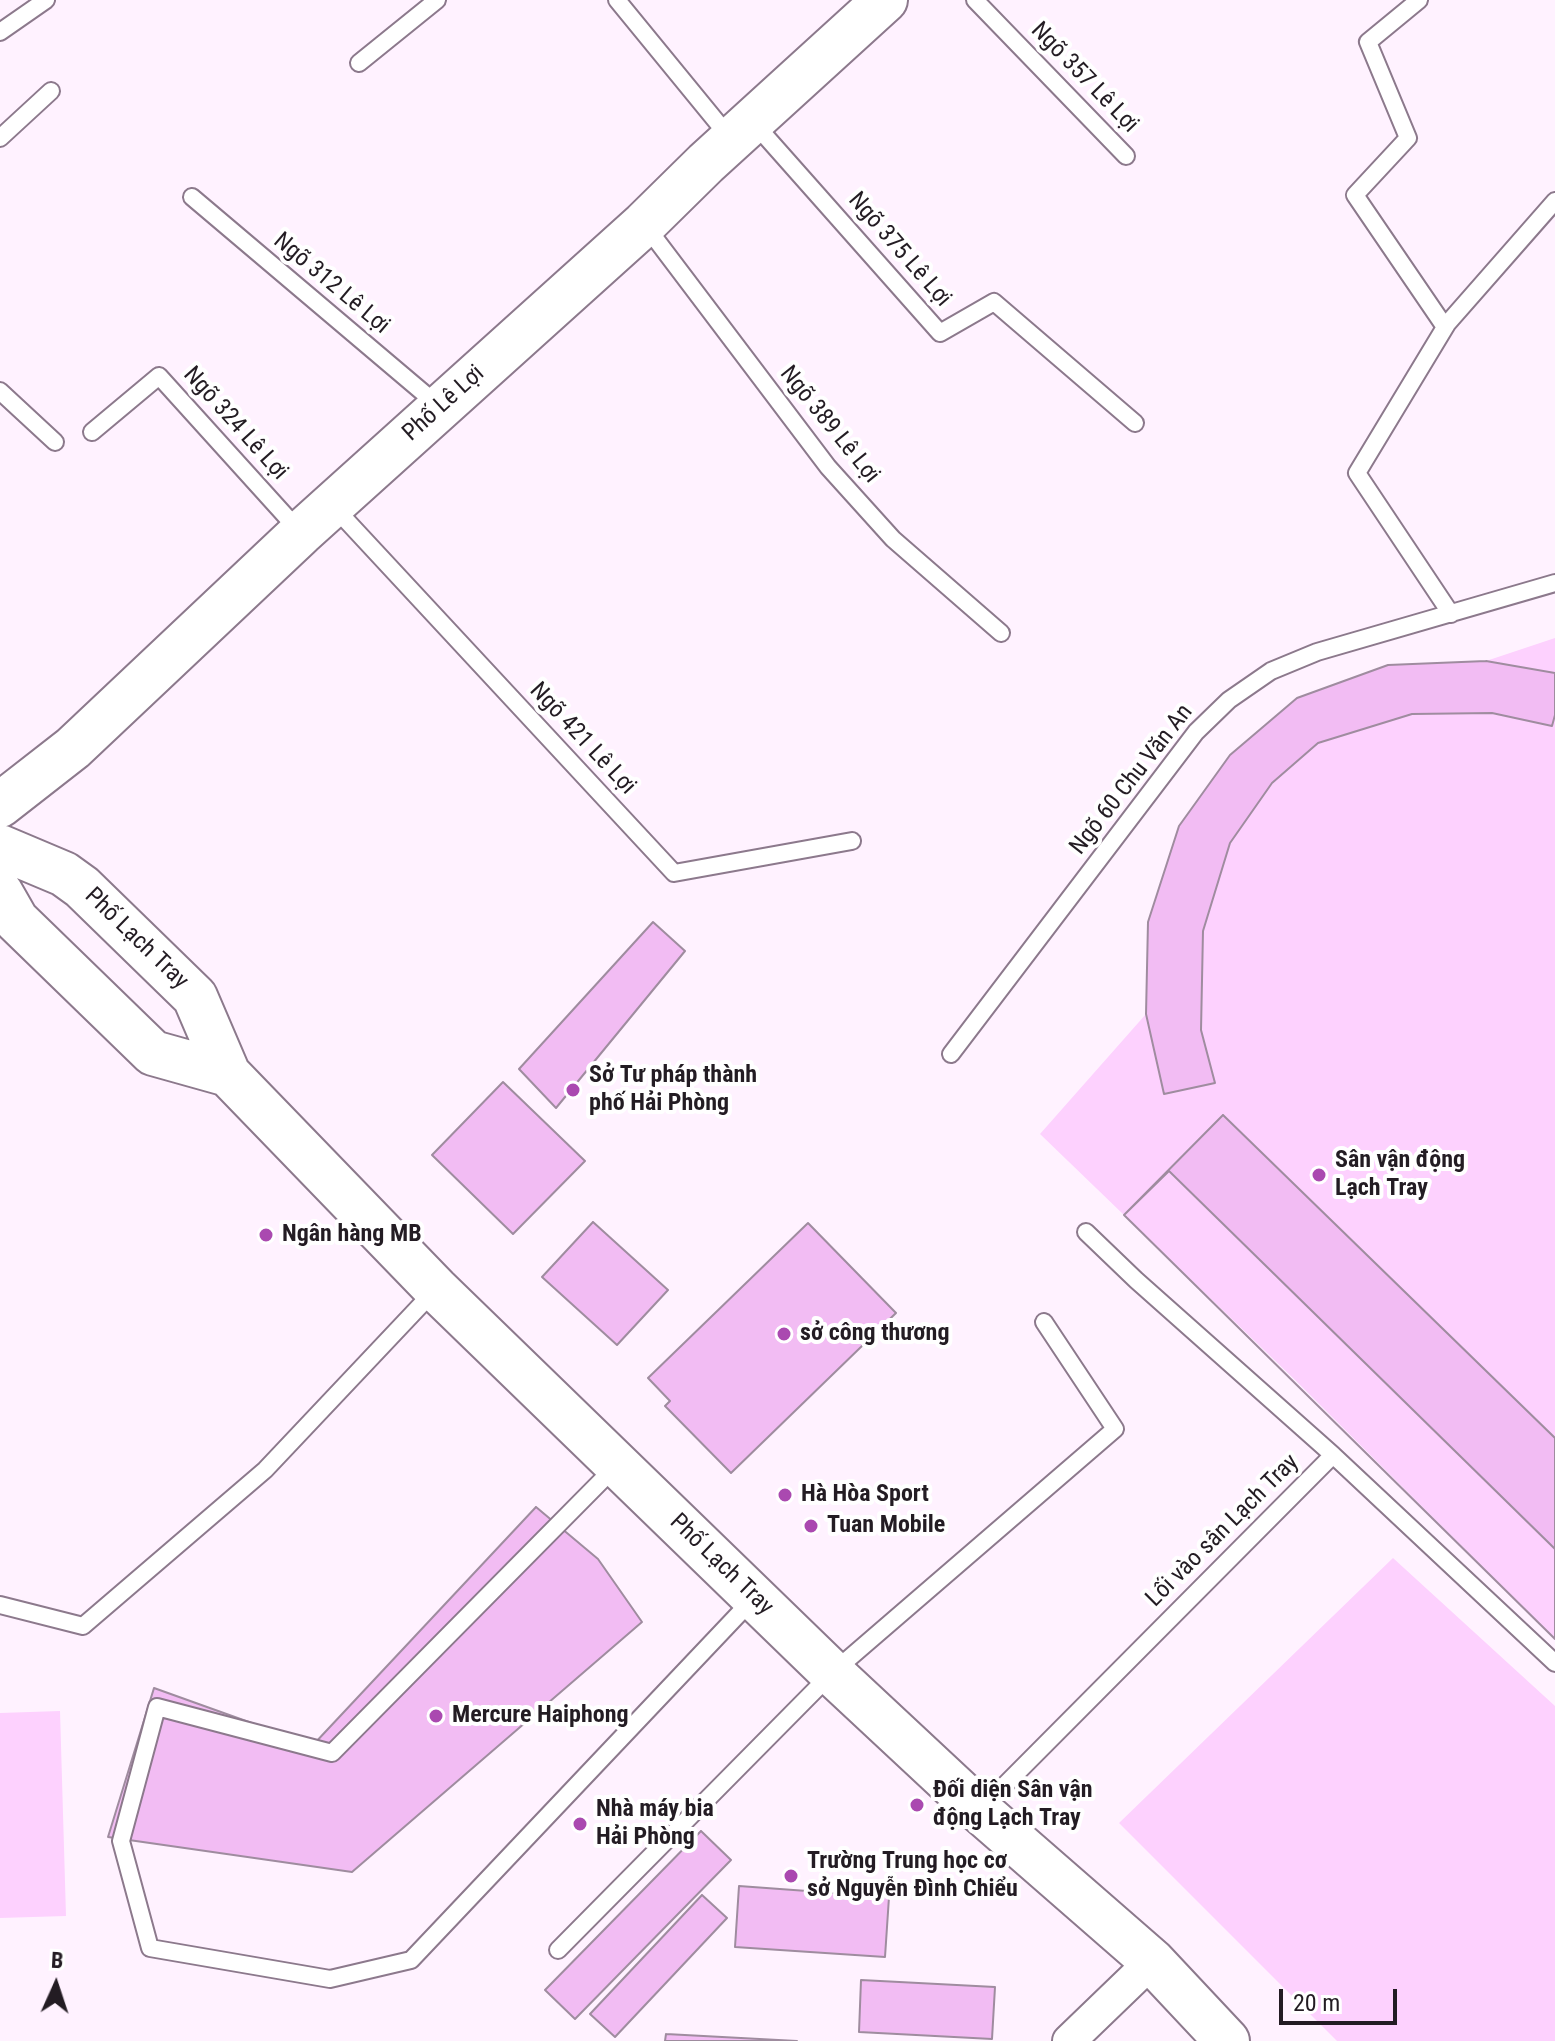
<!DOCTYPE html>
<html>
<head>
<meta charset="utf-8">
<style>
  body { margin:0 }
  #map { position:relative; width:1555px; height:2041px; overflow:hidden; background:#fff2ff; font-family:"Roboto Condensed",sans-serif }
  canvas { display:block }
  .north { position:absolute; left:16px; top:1945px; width:80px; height:80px; -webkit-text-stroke:6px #fff; paint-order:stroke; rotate:3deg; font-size:22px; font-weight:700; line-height:32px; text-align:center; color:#231c23 }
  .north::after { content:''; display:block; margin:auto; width:28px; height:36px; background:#231c23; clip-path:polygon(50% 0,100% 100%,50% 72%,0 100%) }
  .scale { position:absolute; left:1279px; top:1989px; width:118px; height:36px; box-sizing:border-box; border:4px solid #231c23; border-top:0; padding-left:10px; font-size:24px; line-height:28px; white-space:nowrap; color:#231c23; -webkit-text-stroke:6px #fff; paint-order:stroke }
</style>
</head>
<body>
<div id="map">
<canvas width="1555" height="2041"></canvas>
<div class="north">B</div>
<div class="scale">20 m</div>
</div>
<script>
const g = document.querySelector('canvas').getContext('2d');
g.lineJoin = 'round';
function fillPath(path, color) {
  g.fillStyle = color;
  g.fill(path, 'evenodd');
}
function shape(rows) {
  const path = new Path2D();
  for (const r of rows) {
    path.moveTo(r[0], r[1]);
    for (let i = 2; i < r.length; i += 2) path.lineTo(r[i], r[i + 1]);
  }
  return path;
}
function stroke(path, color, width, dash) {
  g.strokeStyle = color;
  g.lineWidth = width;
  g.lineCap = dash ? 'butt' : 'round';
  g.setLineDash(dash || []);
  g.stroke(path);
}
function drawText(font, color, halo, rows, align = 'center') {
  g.font = font + ' "Roboto Condensed",sans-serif';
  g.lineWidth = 8;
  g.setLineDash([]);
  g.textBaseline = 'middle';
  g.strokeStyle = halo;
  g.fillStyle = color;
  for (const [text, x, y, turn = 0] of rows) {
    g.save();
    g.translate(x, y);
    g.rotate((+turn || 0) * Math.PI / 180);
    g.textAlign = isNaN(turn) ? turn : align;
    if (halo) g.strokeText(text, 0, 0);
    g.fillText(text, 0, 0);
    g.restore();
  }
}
const green = shape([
  [1555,638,1555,1639,1293,1378,1040,1134,1146,1014,1148,922,1179,826,1230,755,1297,698,1388,665,1486,661],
  [1393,1558,1555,1706,1555,2041,1337,2041,1119,1823],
  [60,1711,66,1916,0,1918,0,1713]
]);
const building = shape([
  [1486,661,1555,673,1555,715,1552,726,1492,713,1412,714,1318,743,1272,783,1230,843,1203,931,1201,1030,1215,1083,1164,1094,1146,1014,1148,922,1179,826,1230,755,1297,698,1388,665,1486,661],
  [653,922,685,951,556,1108,519,1069,653,922],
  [503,1082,585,1161,513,1234,432,1155,503,1082],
  [1223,1115,1555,1438,1555,1639,1124,1215,1223,1115],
  [1169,1171,1555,1549,1555,1639,1124,1215,1169,1171],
  [593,1222,668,1290,617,1345,542,1277,593,1222],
  [808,1223,896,1313,731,1473,665,1406,670,1401,648,1378,808,1223],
  [536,1507,598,1559,642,1622,352,1872,108,1837,154,1688,313,1745,536,1507],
  [701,1831,731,1860,575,2019,545,1990,701,1831],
  [739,1886,889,1897,885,1957,735,1947,739,1886],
  [702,1895,727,1918,615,2037,590,2014,702,1895],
  [861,1980,995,1987,992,2039,859,2032,861,1980],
  [666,2034,797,2041,665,2041,666,2034]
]);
const service = shape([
  [617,0,730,138],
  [975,0,1126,156],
  [1419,0,1368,42,1408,138,1355,195,1445,327],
  [0,32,46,0],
  [359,63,437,0],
  [753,122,940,333,994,302,1135,423],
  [0,138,51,91],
  [192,197,439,406],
  [645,225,828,467,893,539,1001,633],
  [0,391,55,442],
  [92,432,159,376,301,533],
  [333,506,674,873,852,841],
  [1451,614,1357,473,1447,324,1555,201],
  [951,1054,1196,732,1229,700,1271,671,1317,652,1555,583],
  [1333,1455,1555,1663],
  [616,1466,332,1753,157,1707,121,1841,150,1948,330,1979,411,1960,752,1600],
  [0,1605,83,1626,265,1470,435,1290],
  [981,1809,1333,1455,1136,1280,1086,1232],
  [558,1950,832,1673,1115,1429,1044,1322]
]);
const minor = shape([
  [1069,2041,1152,1961]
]);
const secondary = shape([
  [0,805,73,748,301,533,644,224,706,163,885,0],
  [0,847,64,874,82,887,195,997,228,1074,436,1289,832,1673,980,1811,1152,1961,1227,2041],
  [0,892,16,920,153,1053,228,1074]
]);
const markers = [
  [573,1090,8,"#aa49b0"],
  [1319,1175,8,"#aa49b0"],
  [266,1235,8,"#aa49b0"],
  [784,1334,8,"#aa49b0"],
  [785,1495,8,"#aa49b0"],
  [811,1526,8,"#aa49b0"],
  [436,1716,8,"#aa49b0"],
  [917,1805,8,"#aa49b0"],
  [580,1824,8,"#aa49b0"],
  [791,1876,8,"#aa49b0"]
];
const streetNames = [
  ["Ngõ 357 Lê Lợi",1084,78,46],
  ["Ngõ 375 Lê Lợi",899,250,49],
  ["Ngõ 312 Lê Lợi",331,284,40],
  ["Phố Lê Lợi",444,404,-42],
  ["Ngõ 324 Lê Lợi",235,424,48],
  ["Ngõ 389 Lê Lợi",829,425,51],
  ["Ngõ 421 Lê Lợi",582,739,47],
  ["Ngõ 60 Chu Văn An",1132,780,-52],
  ["Phố Lạch Tray",136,939,44],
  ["Lối vào sân Lạch Tray",1223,1531,-45],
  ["Phố Lạch Tray",721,1565,44]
];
const poiNames = [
  ["Sở Tư pháp thành",589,1076],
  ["phố Hải Phòng",589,1104],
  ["Sân vận động",1335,1161],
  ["Lạch Tray",1335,1189],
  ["Ngân hàng MB",282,1235],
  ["sở công thương",800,1334],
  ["Hà Hòa Sport",801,1495],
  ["Tuan Mobile",827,1526],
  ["Mercure Haiphong",452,1716],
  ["Đối diện Sân vận",933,1791],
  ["động Lạch Tray",933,1819],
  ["Nhà máy bia",596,1810],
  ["Hải Phòng",596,1838],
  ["Trường Trung học cơ",807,1862],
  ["sở Nguyễn Đình Chiểu",807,1890]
];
fillPath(green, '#fdd1fe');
fillPath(building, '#f2bcf3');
stroke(building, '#9f8c9f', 2);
stroke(service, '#8c798c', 20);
stroke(minor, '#8c798c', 36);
stroke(secondary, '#8c798c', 48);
stroke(service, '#fff', 16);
stroke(minor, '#fff', 32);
stroke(secondary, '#fff', 44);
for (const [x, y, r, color] of markers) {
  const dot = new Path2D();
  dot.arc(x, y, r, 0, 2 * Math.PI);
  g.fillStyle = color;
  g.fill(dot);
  stroke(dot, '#fff', 3);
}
drawText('24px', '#231c23', '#fff', streetNames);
drawText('bold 24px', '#231c23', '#fff', poiNames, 'left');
</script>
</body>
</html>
